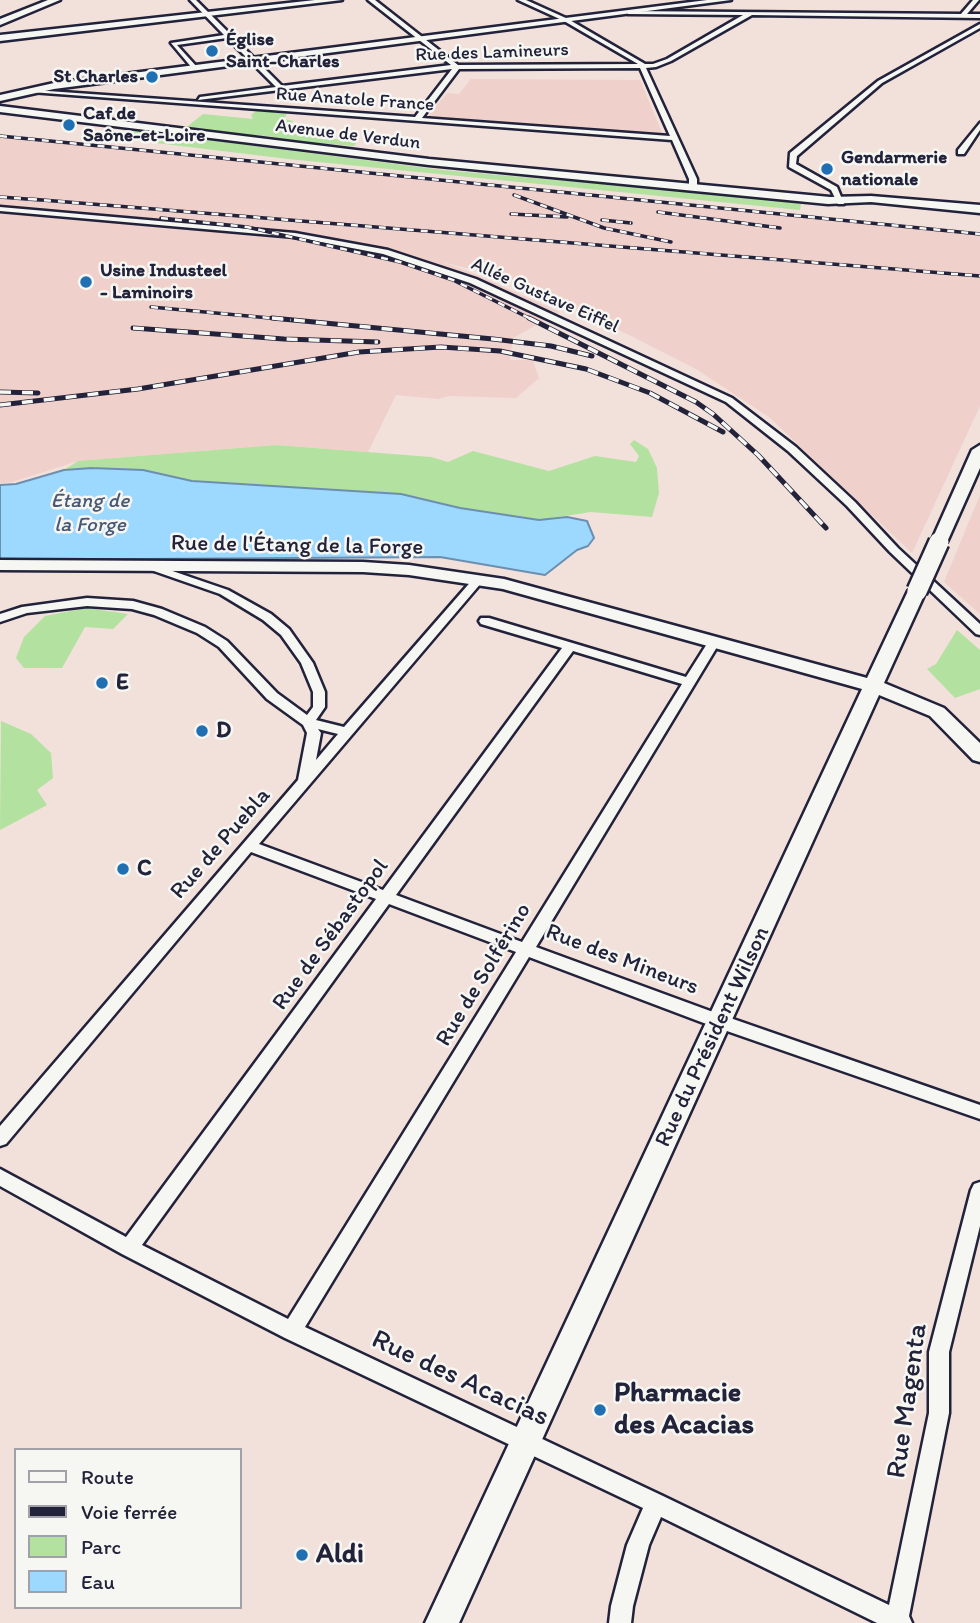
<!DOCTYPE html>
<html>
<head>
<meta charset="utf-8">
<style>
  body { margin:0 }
  #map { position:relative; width:980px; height:1623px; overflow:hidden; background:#f2e0db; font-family:Itim,sans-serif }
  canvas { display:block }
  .legend { position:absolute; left:14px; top:1448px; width:228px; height:161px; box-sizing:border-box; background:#f6f6f2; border:2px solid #a1a1a9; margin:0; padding:9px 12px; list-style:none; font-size:21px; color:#22223b }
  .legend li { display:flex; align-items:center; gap:14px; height:35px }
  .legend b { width:35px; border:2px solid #a1a1a9 }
</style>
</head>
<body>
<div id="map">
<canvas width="980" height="1623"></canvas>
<ul class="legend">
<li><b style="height:9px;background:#f6f6f2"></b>Route</li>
<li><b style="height:9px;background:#22223b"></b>Voie ferrée</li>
<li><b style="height:19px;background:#b3e19f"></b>Parc</li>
<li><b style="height:19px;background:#9dd8fe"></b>Eau</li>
</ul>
</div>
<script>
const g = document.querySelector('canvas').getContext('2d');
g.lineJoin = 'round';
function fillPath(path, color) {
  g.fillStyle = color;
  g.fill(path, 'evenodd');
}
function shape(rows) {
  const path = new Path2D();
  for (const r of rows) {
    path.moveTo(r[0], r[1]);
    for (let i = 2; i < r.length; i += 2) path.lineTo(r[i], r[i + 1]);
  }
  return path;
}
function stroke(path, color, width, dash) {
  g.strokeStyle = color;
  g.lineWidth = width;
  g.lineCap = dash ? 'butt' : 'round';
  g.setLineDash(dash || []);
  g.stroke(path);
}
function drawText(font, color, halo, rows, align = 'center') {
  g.font = font + ' Itim,sans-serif';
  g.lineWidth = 5;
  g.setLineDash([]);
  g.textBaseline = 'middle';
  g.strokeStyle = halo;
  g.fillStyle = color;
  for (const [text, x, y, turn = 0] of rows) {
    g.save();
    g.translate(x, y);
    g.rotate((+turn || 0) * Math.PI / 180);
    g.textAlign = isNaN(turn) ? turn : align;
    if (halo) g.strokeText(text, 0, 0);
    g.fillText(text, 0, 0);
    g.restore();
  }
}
const built = shape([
  [471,79,640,80,662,133,426,119,447,93,459,94],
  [0,136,980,235,980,406,912,553,769,417,696,369,631,336,507,278,442,262,475,274,560,312,513,338,510,360,533,360,539,378,516,398,449,396,439,399,396,395,368,452,276,445,78,461,12,482,0,483],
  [980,495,980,614,944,582]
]);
const green = shape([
  [256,111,287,113,284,119,293,121,286,132,357,142,354,146,304,142,268,136,183,130,203,114,253,119,251,115],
  [139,131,443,170,771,199,801,204,800,210,288,159,115,138,121,132],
  [634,440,648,449,657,468,659,493,652,517,591,512,539,520,460,508,435,501,336,490,192,481,143,470,92,468,64,470,78,461,276,445,431,457,448,462,473,451,549,471,595,456,636,462,639,456,630,444],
  [86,608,128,614,113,629,85,627,62,668,24,668,16,658,24,637,45,616],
  [957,630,980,650,980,689,955,698,927,669,936,664],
  [1,721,31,734,51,753,53,778,37,790,47,805,0,830]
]);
const water = shape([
  [92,468,143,470,192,481,401,494,460,508,539,520,567,517,587,521,594,538,588,546,577,550,545,575,440,557,0,560,0,485,16,484,64,470,92,468]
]);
const street = shape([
  [190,0,196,0,282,86,451,65,368,0,375,0,458,65,638,64,564,21,518,0,526,0,568,19,645,64,653,64,667,59,743,15,628,14,626,11,961,14,973,0,979,0,967,14,980,14,980,18,752,15,671,61,656,67,646,68,697,179,697,187,693,189,689,187,689,179,672,140,31,92,34,90,415,117,452,69,198,100,200,97,276,87,227,38,177,45,197,67,192,68,171,43,224,35,190,0],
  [640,68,670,136,422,118,459,69,640,68],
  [980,24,980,28,882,83,797,156,796,164,837,187,844,204,838,204,831,190,789,167,790,153,878,81,980,24],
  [980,123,980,130,964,154,958,154,958,150,980,123],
  [0,207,295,233,388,250,476,279,732,398,796,447,855,502,898,548,980,624,980,635,976,634,890,552,847,506,788,451,726,402,470,283,383,254,295,237,0,211,0,207],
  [155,565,228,590,271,614,289,629,313,663,325,692,325,707,316,720,344,727,474,578,482,578,482,582,259,844,383,890,562,648,481,624,479,621,481,618,489,618,686,677,710,639,718,639,720,642,536,947,713,1012,980,1105,980,1119,701,1022,529,957,305,1327,663,1496,889,1605,929,1413,929,1352,971,1190,974,1184,980,1182,980,1226,949,1352,949,1413,909,1616,912,1623,877,1623,661,1517,649,1545,633,1606,631,1623,609,1623,611,1606,627,1545,643,1508,285,1338,122,1254,0,1186,0,1169,126,1237,376,899,251,852,6,1144,0,1146,0,1126,298,780,307,733,303,725,267,699,219,647,197,633,154,615,132,609,87,606,27,613,0,622,0,614,22,607,87,598,133,601,162,609,205,627,227,641,277,693,307,715,313,707,313,692,301,663,281,635,263,620,220,594,151,570,151,566,155,565],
  [573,651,682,684,522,942,396,895,573,651],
  [318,729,338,734,316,760,321,733,318,729],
  [389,904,516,952,288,1319,142,1245,389,904]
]);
const secondary = shape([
  [48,0,60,0,0,25,0,19,48,0],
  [315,0,342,0,0,41,0,35,315,0],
  [707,0,731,0,54,89,0,101,0,95,54,83,707,0],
  [0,106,429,159,830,197,871,196,980,205,980,213,871,202,828,204,429,165,0,112,0,106],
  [980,445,980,468,947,542,939,547,933,546,931,542,972,450,980,445],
  [0,560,363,562,409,565,504,579,867,678,908,591,917,586,926,591,884,683,944,708,980,743,980,762,973,760,930,716,879,695,459,1623,425,1623,862,689,503,589,409,575,363,572,0,570,0,560]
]);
const railFar1 = shape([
  [0,136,980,234],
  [514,195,604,228,671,242],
  [0,197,40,200],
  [30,199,980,276],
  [658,212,780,228],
  [511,214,567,217],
  [161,218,247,227,400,262,453,280,533,320],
  [602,220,631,223],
  [151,307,291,320]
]);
const rail = shape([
  [272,318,493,339,551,346,592,356],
  [529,318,696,402,713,414,758,455,826,528],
  [133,328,284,339,378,342],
  [0,392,38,393],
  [0,405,138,389,359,352,441,347,500,351,586,369,650,393,723,432]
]);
const secondaryBridge = shape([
  [917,591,939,542]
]);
const markers = [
  [212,51,7,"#1f6fb2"],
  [152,77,7,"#1f6fb2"],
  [69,125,7,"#1f6fb2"],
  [827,169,7,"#1f6fb2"],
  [86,282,7,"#1f6fb2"],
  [102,683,7,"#1f6fb2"],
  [202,731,7,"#1f6fb2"],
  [123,869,7,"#1f6fb2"],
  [600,1410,7,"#1f6fb2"],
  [302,1555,7,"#1f6fb2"]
];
const farPoinames = [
  ["Église",226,40],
  ["Saint-Charles",226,62],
  ["St Charles",138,77,"right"],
  ["Caf de",83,114],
  ["Saône-et-Loire",83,136],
  ["Gendarmerie",841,158],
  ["nationale",841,180],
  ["Usine Industeel",100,271],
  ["- Laminoirs",100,293]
];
const farStreetnames = [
  ["Rue des Lamineurs",492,53,-2],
  ["Rue Anatole France",355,100,4],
  ["Avenue de Verdun",348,135,7],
  ["Allée Gustave Eiffel",545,296,24]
];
const farWaternames = [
  ["Étang de",90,502],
  ["la Forge",90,526]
];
const streetNames = [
  ["Rue de l'Étang de la Forge",297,546,1],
  ["Rue de Puebla",221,844,-49],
  ["Rue de Sébastopol",331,935,-54],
  ["Rue des Mineurs",622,960,21],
  ["Rue de Solférino",484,975,-59],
  ["Rue du Président Wilson",713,1037,-65]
];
const poiNames = [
  ["E",116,683],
  ["D",216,731],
  ["C",137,869]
];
const nearStreetnames = [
  ["Rue des Acacias",460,1379,25],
  ["Rue Magenta",908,1401,-82]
];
const nearPoinames = [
  ["Pharmacie",614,1394],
  ["des Acacias",614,1426],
  ["Aldi",316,1555]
];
fillPath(built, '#efd0cb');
fillPath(green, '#b3e19f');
fillPath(water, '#9dd8fe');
stroke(water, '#6c8fb0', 2);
stroke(street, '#22223b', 5);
stroke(secondary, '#22223b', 5);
fillPath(street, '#f6f6f2');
fillPath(secondary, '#f6f6f2');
stroke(railFar1, '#22223b', 3.5);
stroke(rail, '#22223b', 5);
stroke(railFar1, '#f6f6f2', 2.5, [7]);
stroke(rail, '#f6f6f2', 3.5, [11]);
stroke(secondaryBridge, '#22223b', 24, []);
stroke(secondaryBridge, '#f6f6f2', 19);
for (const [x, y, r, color] of markers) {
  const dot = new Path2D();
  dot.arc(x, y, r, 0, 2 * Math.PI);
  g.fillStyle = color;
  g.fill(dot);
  stroke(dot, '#f6f6f2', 2.5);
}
drawText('bold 19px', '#22223b', '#f6f6f2', farPoinames, 'left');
drawText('19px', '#22223b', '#f6f6f2', farStreetnames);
drawText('italic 21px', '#475976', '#f6f6f2', farWaternames);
drawText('23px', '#22223b', '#f6f6f2', streetNames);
drawText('bold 23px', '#22223b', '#f6f6f2', poiNames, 'left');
drawText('28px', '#22223b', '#f6f6f2', nearStreetnames);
drawText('bold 28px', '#22223b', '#f6f6f2', nearPoinames, 'left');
</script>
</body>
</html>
